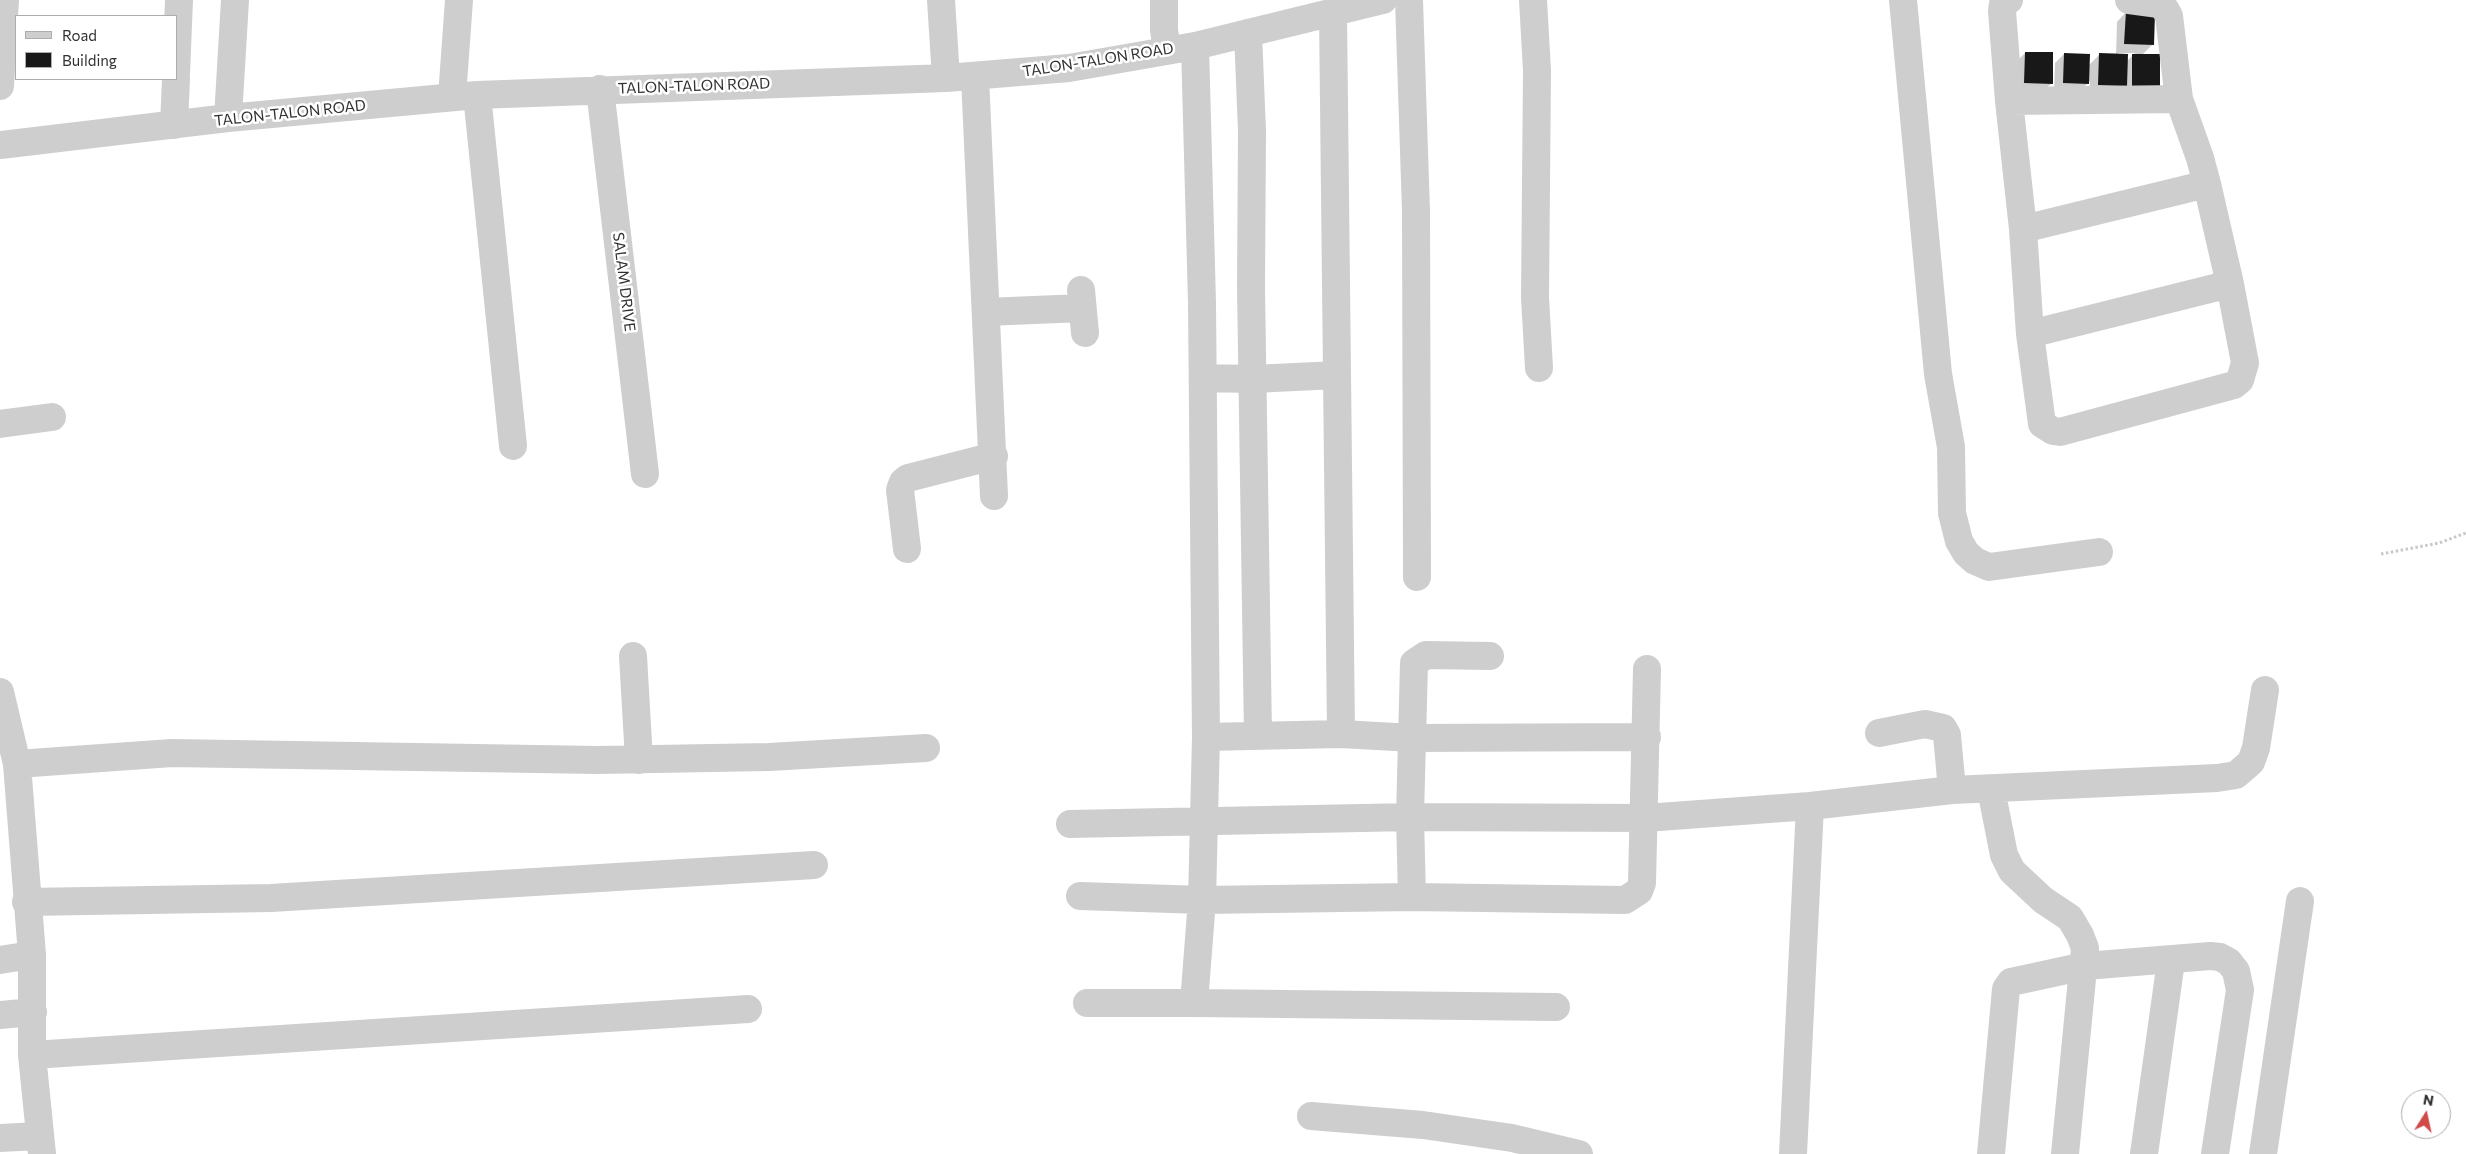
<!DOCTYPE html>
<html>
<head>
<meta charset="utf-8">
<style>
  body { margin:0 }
  #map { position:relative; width:2466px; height:1154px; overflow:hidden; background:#fff; font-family:Commissioner,sans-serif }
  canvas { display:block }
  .legend { position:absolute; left:15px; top:15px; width:162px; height:65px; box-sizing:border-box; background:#fff; border:1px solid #adadad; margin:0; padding:6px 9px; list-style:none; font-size:15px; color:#313131 }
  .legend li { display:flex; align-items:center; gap:10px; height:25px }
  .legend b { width:25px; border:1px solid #adadad }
  .north { position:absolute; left:2401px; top:1089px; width:50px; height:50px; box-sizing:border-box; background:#fff; border:1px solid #adadad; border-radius:50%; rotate:10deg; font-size:14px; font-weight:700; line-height:20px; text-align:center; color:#313131 }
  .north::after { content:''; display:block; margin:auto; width:18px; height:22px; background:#d14a4a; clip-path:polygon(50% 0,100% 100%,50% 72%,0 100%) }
</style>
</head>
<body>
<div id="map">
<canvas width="2466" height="1154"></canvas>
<ul class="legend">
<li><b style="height:6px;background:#cecece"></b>Road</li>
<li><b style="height:14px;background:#181818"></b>Building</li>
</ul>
<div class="north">N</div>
</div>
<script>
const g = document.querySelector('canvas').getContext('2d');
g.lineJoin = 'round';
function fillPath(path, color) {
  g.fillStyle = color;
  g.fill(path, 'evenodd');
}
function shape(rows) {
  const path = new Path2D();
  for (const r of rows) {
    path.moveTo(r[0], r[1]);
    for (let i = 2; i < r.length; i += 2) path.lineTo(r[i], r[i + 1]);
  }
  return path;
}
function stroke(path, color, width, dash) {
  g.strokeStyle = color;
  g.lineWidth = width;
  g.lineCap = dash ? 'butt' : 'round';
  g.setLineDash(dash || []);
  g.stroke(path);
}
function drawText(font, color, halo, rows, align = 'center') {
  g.font = font + ' Commissioner,sans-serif';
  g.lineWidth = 5;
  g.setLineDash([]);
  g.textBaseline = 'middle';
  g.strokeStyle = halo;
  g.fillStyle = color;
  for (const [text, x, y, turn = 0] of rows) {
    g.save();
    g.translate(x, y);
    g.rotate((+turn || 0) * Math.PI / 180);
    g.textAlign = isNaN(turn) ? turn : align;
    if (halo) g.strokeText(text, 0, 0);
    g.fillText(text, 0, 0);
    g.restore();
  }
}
const shadow = shape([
  [2126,12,2153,44,2142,55,2159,86,2089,93,2090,81,2078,93,2054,92,2055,63,2064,54,2088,66,2100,54,2116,55,2117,22],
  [2118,53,2135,53,2126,62,2118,55],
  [2025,53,2052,83,2042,92,2016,92,2016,62]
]);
const building = shape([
  [2126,11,2155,13,2154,45,2124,44],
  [2025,52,2053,52,2053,84,2024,83],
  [2064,53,2090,54,2089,84,2063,83],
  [2099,53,2128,54,2127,86,2098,85],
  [2132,54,2160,54,2160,86,2132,86]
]);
const path = shape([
  [2381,554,2439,543,2466,533]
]);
const minor = shape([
  [941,0,946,78],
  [1164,0,1164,30,1167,50],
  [1409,0,1416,211,1417,577],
  [1533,0,1537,71,1535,297,1539,368],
  [1903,0,1938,374,1951,447,1952,513,1959,541,1966,553,1975,561,1989,567,2099,552],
  [2009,0,2003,4,2002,11,2009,101,2023,229,2030,334,2042,424,2053,431,2060,432,2234,385,2240,380,2245,363,2230,284,2207,184,2200,158,2179,99,2169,16,2165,9,2159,4,2129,0],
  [1333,13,1341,734],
  [1248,33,1252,131,1251,288,1258,735],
  [1195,46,1202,303,1206,737,1202,900,1194,1003,1556,1007],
  [176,74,179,0],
  [975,77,994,496],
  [0,86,5,0],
  [600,89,645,474],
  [477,95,513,446],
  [452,97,459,0],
  [2009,101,2179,99],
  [228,118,235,0],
  [174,125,176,79],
  [0,145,228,118,477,95,946,78,1069,68,1195,46,1383,0],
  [2023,229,2207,184],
  [1081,290,1085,333],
  [986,312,1082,308],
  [2030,334,2230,284],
  [1203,378,1253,379,1337,375],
  [0,424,52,417],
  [907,549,900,490,903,482,908,478,994,456],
  [633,656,639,760],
  [0,692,17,764,32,955,32,1055,42,1154],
  [1879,733,1925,724,1943,728,1947,735,1952,790],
  [1206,737,1341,734,1413,738,1647,737],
  [17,764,172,753,597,760,769,757,926,748],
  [1991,789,2004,855,2012,871,2043,900,2070,918,2080,935,2085,948,2065,1154],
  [1070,824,1410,817,1645,818,1810,806,1952,790,2217,778,2236,775,2251,762,2256,748,2265,690],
  [1080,896,1202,900,1412,897,1625,900,1639,891,1642,883,1647,669],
  [1412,897,1410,817,1414,663,1426,655,1490,656],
  [26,902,271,898,814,865],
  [0,960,32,955],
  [1087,1003,1194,1003],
  [0,1015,33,1012],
  [32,1055,748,1009],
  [1311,1116,1423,1125,1512,1138,1579,1154],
  [0,1138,39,1136],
  [1793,1154,1810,806],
  [1991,1154,2006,989,2011,982,2085,966,2210,956,2220,957,2229,962,2236,971,2240,990,2215,1154],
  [2144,1154,2171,961],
  [2263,1154,2300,901]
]);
const streetNames = [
  ["TALON-TALON ROAD",1098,60,-9],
  ["TALON-TALON ROAD",694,86,-2],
  ["TALON-TALON ROAD",290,113,-6],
  ["SALAM DRIVE",624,282,83]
];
fillPath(shadow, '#0003');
fillPath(building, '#181818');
stroke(path, '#c8c8c8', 3, [2.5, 2.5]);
stroke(minor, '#cecece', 28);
drawText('15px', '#313131', '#fff', streetNames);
</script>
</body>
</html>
